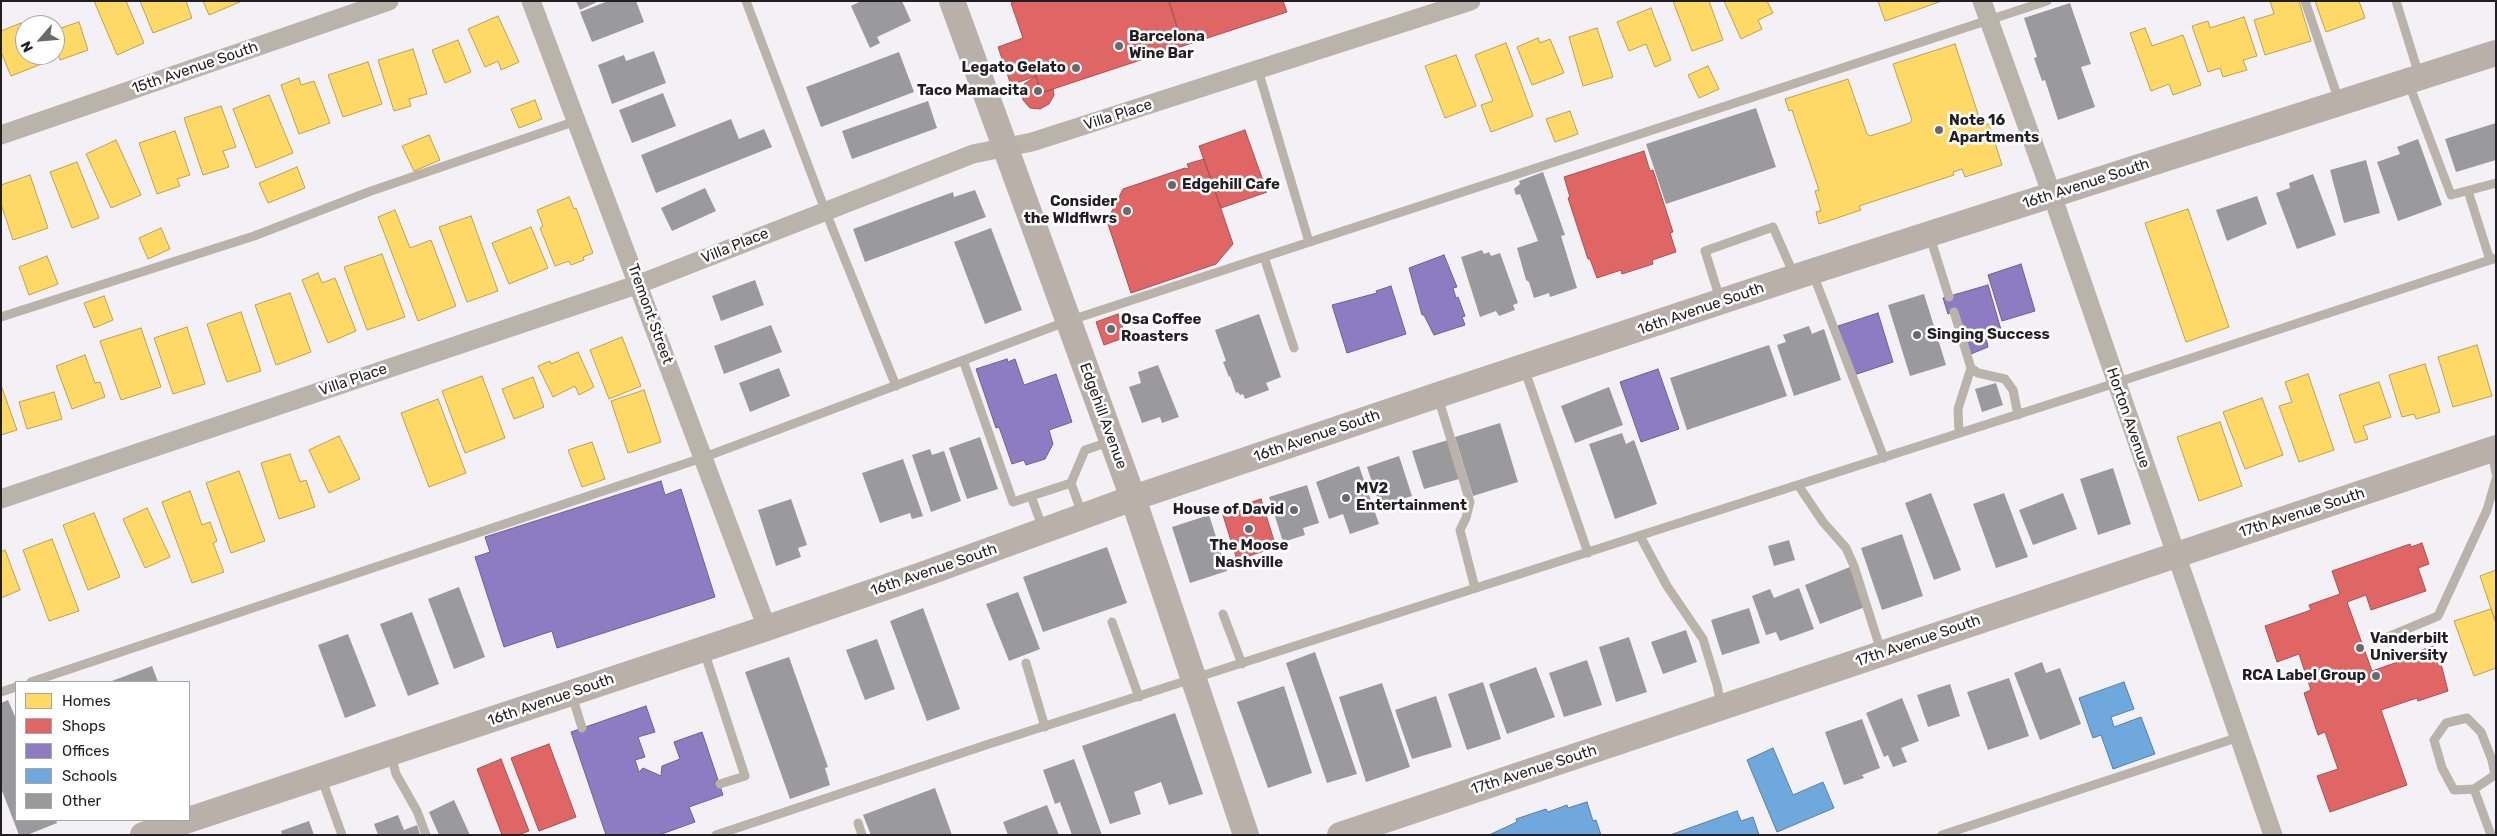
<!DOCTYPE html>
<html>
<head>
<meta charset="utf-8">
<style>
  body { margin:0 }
  #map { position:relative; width:2497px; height:836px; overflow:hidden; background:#f3f1f6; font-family:Rubik,sans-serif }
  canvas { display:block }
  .frame { position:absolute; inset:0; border:2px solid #211f23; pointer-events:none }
  .legend { position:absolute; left:15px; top:681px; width:175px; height:140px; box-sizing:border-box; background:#fff; border:1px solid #a6a5a7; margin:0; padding:6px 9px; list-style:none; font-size:15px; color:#211f23 }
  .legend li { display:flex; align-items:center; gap:10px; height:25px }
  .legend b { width:25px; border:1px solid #a6a5a7 }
  .north { position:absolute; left:15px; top:15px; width:50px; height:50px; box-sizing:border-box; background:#fff; border:1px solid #a6a5a7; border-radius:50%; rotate:243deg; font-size:14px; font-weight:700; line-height:20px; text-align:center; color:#211f23 }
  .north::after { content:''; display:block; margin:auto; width:18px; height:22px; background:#6a686d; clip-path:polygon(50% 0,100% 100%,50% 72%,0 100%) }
</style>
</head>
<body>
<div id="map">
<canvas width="2497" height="836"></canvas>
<div class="frame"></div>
<ul class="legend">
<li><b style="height:14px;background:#ffd966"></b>Homes</li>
<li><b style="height:14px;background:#e06666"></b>Shops</li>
<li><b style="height:14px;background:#8e7cc3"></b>Offices</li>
<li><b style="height:14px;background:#6fa8dc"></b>Schools</li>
<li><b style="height:14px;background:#9a999c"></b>Other</li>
</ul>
<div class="north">N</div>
</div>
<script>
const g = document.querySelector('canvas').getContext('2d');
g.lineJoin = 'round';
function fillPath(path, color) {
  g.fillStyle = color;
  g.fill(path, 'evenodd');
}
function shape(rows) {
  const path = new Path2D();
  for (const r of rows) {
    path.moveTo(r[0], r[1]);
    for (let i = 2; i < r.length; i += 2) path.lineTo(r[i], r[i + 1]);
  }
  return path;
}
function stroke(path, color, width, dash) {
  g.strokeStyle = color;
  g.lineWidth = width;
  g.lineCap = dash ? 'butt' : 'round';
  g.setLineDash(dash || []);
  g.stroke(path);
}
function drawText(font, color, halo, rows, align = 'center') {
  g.font = font + ' Rubik,sans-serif';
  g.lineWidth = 5;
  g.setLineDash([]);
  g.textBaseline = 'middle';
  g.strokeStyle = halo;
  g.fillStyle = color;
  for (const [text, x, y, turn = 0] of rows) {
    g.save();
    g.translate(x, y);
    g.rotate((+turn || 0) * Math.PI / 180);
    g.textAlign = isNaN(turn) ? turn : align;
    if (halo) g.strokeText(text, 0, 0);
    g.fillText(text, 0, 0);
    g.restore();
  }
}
const homes = shape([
  [94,1,126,1,144,43,117,55,94,1],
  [140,1,186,1,192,18,153,33,140,1],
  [203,1,242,1,209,15,203,1],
  [1673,1,1709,1,1723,40,1692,51,1673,1],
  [1724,1,1767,1,1773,13,1758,20,1762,29,1741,39,1724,1],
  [1878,1,1942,1,1885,21,1878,1],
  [2270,1,2299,1,2311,41,2265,55,2254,20,2274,14,2270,1],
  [2315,1,2359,1,2365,18,2326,32,2315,1],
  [1651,8,1671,60,1655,67,1646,44,1629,51,1617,22,1651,8],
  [498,16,519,62,501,70,498,61,485,67,468,29,498,16],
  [2244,17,2257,56,2243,60,2247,70,2223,77,2220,68,2208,72,2192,26,2208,21,2210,28,2244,17],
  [79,22,88,50,60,60,55,45,55,30,79,22],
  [21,23,25,32,25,55,40,55,44,63,11,76,1,52,1,31,21,23],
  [1597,28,1613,77,1583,86,1569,37,1597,28],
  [2145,28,2152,46,2183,35,2201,85,2173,95,2169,84,2151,91,2130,33,2145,28],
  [1538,38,1540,43,1550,39,1564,73,1532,85,1517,47,1538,38],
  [458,40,471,72,445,83,432,50,458,40],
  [1506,43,1533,116,1491,132,1481,105,1493,101,1475,55,1506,43],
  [1955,44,1982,126,1989,124,2002,165,1965,177,1962,169,1953,172,1954,175,1859,206,1861,210,1819,224,1816,212,1821,211,1815,191,1819,190,1792,110,1789,111,1785,99,1848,79,1867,134,1870,136,1910,123,1912,120,1893,64,1955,44],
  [413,49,427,94,409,99,411,106,394,111,378,60,413,49],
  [1456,55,1476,106,1445,118,1425,66,1456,55],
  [368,62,382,104,343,117,328,75,368,62],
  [1708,66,1719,89,1699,98,1688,75,1708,66],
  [299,78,301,85,314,81,330,123,299,134,281,85,299,78],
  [269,95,293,153,256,168,233,109,269,95],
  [535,100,542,119,519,128,511,109,535,100],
  [221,106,236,147,223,151,229,167,203,175,184,118,221,106],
  [1570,111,1578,134,1555,142,1546,119,1570,111],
  [175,131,190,175,177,179,180,186,157,194,139,143,175,131],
  [429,135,440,160,414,171,402,146,429,135],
  [116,140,141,195,111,208,86,154,116,140],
  [77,162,99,218,72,228,50,172,77,162],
  [297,167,305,188,268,203,259,183,297,167],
  [30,175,48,228,13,240,1,204,1,185,30,175],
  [569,197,574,209,576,208,593,253,583,257,584,260,571,265,569,261,555,266,540,228,543,226,537,210,569,197],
  [2188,209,2229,327,2186,342,2145,223,2188,209],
  [395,210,410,248,431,240,456,306,418,321,378,217,395,210],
  [471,216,498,291,467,302,439,227,471,216],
  [531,227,548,268,509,284,492,243,531,227],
  [161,228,170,249,148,259,139,238,161,228],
  [382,254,405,317,367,330,344,267,382,254],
  [47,256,58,284,29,295,19,267,47,256],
  [318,273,322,283,335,278,356,331,328,343,302,280,318,273],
  [290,293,311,352,276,365,255,305,290,293],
  [104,296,113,320,94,328,84,303,104,296],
  [241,312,261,371,227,382,207,324,241,312],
  [187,327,205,384,173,394,154,338,187,327],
  [141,328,161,387,121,400,100,341,141,328],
  [622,337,641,386,609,399,590,350,622,337],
  [2477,345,2492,396,2453,407,2438,357,2477,345],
  [578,352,594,387,579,395,575,386,553,397,538,366,550,361,551,364,578,352],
  [85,355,95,383,100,382,105,397,72,409,56,366,85,355],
  [2425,364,2440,412,2416,419,2414,414,2402,417,2389,375,2425,364],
  [2308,374,2334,450,2299,462,2279,406,2292,402,2285,382,2308,374],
  [482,376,505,438,465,453,442,391,482,376],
  [533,377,544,407,514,419,502,389,533,377],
  [2379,382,2391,417,2363,426,2368,439,2355,443,2339,395,2379,382],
  [1,385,17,430,1,435,1,385],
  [644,390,661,442,628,453,611,401,644,390],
  [54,392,62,419,27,429,19,402,54,392],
  [2262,398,2283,455,2245,469,2223,412,2262,398],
  [438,399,466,473,429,487,401,413,438,399],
  [2220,422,2242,486,2199,501,2177,437,2220,422],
  [339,436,360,479,329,493,309,450,339,436],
  [592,442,605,479,582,487,568,450,592,442],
  [290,454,300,482,306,480,315,507,279,519,261,463,290,454],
  [239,471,265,541,231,553,206,483,239,471],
  [190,491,202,525,210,522,217,541,213,543,224,572,192,583,162,502,190,491],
  [147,508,170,557,145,568,123,519,147,508],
  [94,513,120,577,88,590,63,525,94,513],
  [52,539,79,611,49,621,23,550,52,539],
  [5,550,20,590,1,598,1,552,5,550],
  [2496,570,2496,623,2480,576,2496,570],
  [2491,609,2496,623,2496,668,2474,676,2454,621,2491,609]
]);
const shops = shape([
  [1016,1,1169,1,1183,46,1041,93,1036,76,1011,85,998,47,1023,38,1011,3,1016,1],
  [1173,1,1283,1,1287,12,1183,46,1169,2,1173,1],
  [1036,76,1041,93,1053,89,1054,95,1049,104,1040,109,1030,108,1023,100,1022,94,1024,84,1036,76],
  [1245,130,1267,192,1221,208,1199,146,1245,130],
  [1644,151,1650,171,1653,170,1673,232,1670,233,1676,252,1652,260,1653,264,1622,274,1621,270,1597,278,1590,259,1588,259,1568,198,1570,197,1564,177,1644,151],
  [1204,159,1233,244,1216,264,1131,293,1107,221,1123,189,1185,168,1186,169,1189,168,1187,164,1204,159],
  [1118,314,1126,337,1104,345,1096,322,1118,314],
  [1261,499,1276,547,1237,560,1222,512,1261,499],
  [2422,543,2429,564,2418,568,2426,591,2371,610,2366,595,2347,602,2372,671,2415,656,2414,653,2433,646,2437,657,2439,656,2448,691,2418,701,2417,698,2381,710,2407,785,2330,812,2317,776,2338,769,2325,732,2318,735,2304,693,2311,690,2299,654,2277,662,2265,626,2311,610,2309,605,2340,594,2332,571,2410,544,2411,547,2422,543],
  [549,744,576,817,539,831,511,758,549,744],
  [501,759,529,831,518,835,502,835,477,769,501,759]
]);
const offices = shape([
  [1444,255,1457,287,1453,288,1456,298,1458,297,1465,316,1462,317,1465,325,1434,335,1424,315,1422,315,1409,268,1444,255],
  [2021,264,2035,311,2002,321,1988,275,2021,264],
  [1988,285,2002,333,1986,337,1988,347,1971,354,1956,311,1948,314,1943,298,1988,285],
  [1391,286,1406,334,1347,353,1332,305,1377,293,1376,291,1391,286],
  [1878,313,1893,362,1854,375,1838,326,1878,313],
  [1007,359,1008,362,1015,359,1024,385,1056,374,1072,422,1049,430,1053,444,1045,459,1026,465,1024,460,1012,464,999,427,996,428,976,369,1007,359],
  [1658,369,1679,429,1641,442,1620,382,1658,369],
  [661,481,665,495,681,489,715,597,557,648,552,631,504,647,475,557,490,552,485,537,661,481],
  [646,706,655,732,638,737,645,757,635,760,639,772,643,768,661,776,662,766,680,759,674,742,702,732,723,795,689,807,695,822,659,835,606,835,571,732,646,706]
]);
const schools = shape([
  [2124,682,2134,709,2111,717,2114,727,2141,717,2155,754,2113,769,2101,735,2093,738,2079,698,2124,682],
  [1773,748,1793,795,1823,782,1834,808,1777,832,1747,760,1773,748],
  [1587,802,1593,821,1596,820,1601,835,1489,835,1517,822,1516,819,1546,809,1548,812,1567,805,1568,808,1587,802],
  [1737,811,1741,821,1753,817,1759,835,1670,835,1737,811]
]);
const building = shape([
  [576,1,599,1,580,10],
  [608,1,636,1,644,22,592,42,580,12],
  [861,1,902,1,911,21,877,37,880,43,870,48,851,6],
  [2070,3,2091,64,2081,67,2095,107,2058,120,2045,80,2042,81,2034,58,2037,57,2024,18],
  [654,51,666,83,612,104,598,65,624,55,626,61],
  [899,52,914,92,821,127,806,87],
  [663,93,676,126,632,143,619,110],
  [928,101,937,128,852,159,842,131],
  [1756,108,1776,167,1666,204,1646,144],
  [731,119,739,139,764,129,772,147,656,193,641,155],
  [2496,123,2496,160,2456,172,2445,139],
  [2418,139,2442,205,2398,221,2377,162,2400,154,2397,147],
  [2366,160,2380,213,2344,223,2330,170],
  [1543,172,1565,235,1561,236,1577,288,1550,297,1549,293,1534,298,1529,282,1526,280,1517,248,1538,241,1520,194,1516,195,1514,189,1520,184,1519,181],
  [2313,174,2336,235,2297,249,2276,193,2290,188,2289,183],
  [705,188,716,211,672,231,661,208],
  [975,190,986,217,865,262,853,229,953,192,954,197],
  [2257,196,2267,224,2227,241,2216,210],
  [991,228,1022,310,985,324,954,242],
  [1482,250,1484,254,1489,252,1491,256,1500,253,1518,303,1513,305,1515,310,1499,316,1496,311,1480,317,1461,257],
  [755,280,764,305,721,321,712,296],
  [1924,294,1946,365,1910,376,1888,305],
  [1259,314,1281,377,1266,383,1269,390,1245,399,1243,394,1240,395,1238,392,1236,393,1230,376,1229,377,1223,362,1226,361,1215,330],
  [771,325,782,352,724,374,714,346],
  [1809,326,1812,334,1824,329,1841,380,1794,396,1777,345,1786,342,1783,335],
  [1769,345,1787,396,1687,430,1670,378],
  [1158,365,1179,417,1162,423,1160,417,1142,423,1129,387,1141,383,1138,372],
  [779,368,790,396,750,412,739,383],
  [1996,383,2003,405,1982,412,1975,389],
  [1609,387,1623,425,1575,443,1561,406],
  [1500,423,1518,482,1473,496,1455,437],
  [1622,433,1626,444,1634,440,1657,504,1615,519,1589,444],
  [980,437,998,489,967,499,949,448],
  [1448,440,1459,479,1424,489,1412,451],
  [930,449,932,455,944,451,961,501,931,512,912,455],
  [1399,456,1412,496,1380,506,1367,467],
  [903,459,923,516,912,519,910,513,880,523,862,473],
  [1359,466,1379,524,1350,534,1343,514,1329,519,1316,482],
  [2113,468,2131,524,2098,535,2080,479],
  [1307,485,1319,523,1303,528,1305,535,1283,542,1269,497],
  [1931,493,1961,570,1934,580,1905,503],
  [2004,493,2028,557,1996,568,1973,504],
  [2063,493,2077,529,2033,545,2019,510],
  [791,499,807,545,798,548,801,557,776,566,758,510],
  [1209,515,1227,571,1190,583,1172,527],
  [1902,534,1923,596,1882,610,1861,548],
  [1789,540,1795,560,1774,566,1768,546],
  [1107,547,1127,603,1043,632,1023,577],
  [1850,567,1865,607,1820,624,1805,585],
  [459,587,485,657,454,669,428,599],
  [1799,588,1814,629,1780,641,1776,632,1766,635,1752,596,1770,589,1774,598],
  [1018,592,1040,649,1009,661,986,604],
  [923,608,960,709,927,721,890,621],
  [1749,608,1760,643,1722,655,1711,620],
  [412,612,439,684,408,696,380,624],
  [1686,630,1697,662,1663,674,1651,642],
  [348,634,376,706,345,718,318,645],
  [1629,637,1647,692,1616,702,1599,647],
  [877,639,895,689,865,700,846,650],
  [1315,652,1357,774,1327,783,1286,663],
  [789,657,828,767,825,768,830,785,790,799,745,672],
  [1587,660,1602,705,1564,717,1549,673],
  [2042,662,2046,673,2060,668,2081,724,2040,740,2014,673],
  [152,666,158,682,109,682],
  [1536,667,1555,717,1507,734,1489,684],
  [2009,678,2029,736,1988,750,1967,692],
  [1483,682,1501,739,1467,750,1448,694],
  [1382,683,1410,767,1366,782,1339,697],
  [1950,684,1960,716,1928,727,1917,695],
  [1284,686,1312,773,1268,788,1237,702],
  [1436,696,1452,747,1412,759,1395,710],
  [1902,698,1919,741,1901,748,1907,762,1893,767,1888,755,1884,757,1866,713],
  [8,700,16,719,16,820,56,820,57,823,27,835,19,835,1,788,1,703],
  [1175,713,1203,794,1169,805,1161,782,1134,792,1141,814,1110,824,1082,746],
  [1862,719,1880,768,1862,775,1864,778,1844,785,1825,732],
  [1074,759,1102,835,1072,835,1060,802,1055,804,1043,770],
  [935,788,952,835,871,835,863,815],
  [454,800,470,835,439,835,429,812],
  [1047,805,1059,835,1008,835,1003,822],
  [398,815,404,830,417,825,420,835,378,835,374,824],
  [309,821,314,835,282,835,281,831]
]);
const lane = shape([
  [746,1,825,210,896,386],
  [2305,1,2339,101],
  [2396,1,2419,75],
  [1258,70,1309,242],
  [2409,84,2451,195,2496,183],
  [2468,191,2490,260],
  [1930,237,1949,297],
  [1264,257,1294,348],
  [1813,274,1884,458],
  [1720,299,1705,251,1773,227,1794,275],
  [1954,312,1971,368,1978,373,2005,379,2013,390,2018,415],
  [1,317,254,236,371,191,576,121],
  [963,360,1013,502,1071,483,1085,450,1109,442],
  [1524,368,1588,553],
  [1438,397,1470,502,1466,518,1460,530,1475,588],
  [1959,433,1958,409,1971,368],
  [2492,453,2496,473],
  [1071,483,1082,514],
  [1798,485,1823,522,1846,548,1854,566,1881,651],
  [1031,496,1043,529],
  [1640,536,1667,586,1703,639,1717,685,1721,705],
  [1223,614,1242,664],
  [1112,622,1139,697],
  [2383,639,2438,616,2487,510,2496,479],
  [704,651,745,776,720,784],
  [1026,663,1045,727],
  [31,682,702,458,1068,321,2047,1],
  [1,692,16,687],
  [572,695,582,728],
  [2467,718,2481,732,2492,760,2495,775,2474,789,2454,790,2442,768,2434,740,2446,723,2467,718],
  [391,755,396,774,417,811,426,835],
  [321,777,342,835],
  [2474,789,2491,835],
  [858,823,862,835],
  [716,835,989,744,2094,390,2496,258],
  [1942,835,2239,737]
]);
const street = shape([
  [531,1,767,628],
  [1982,1,2052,195,2273,835],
  [1,135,389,1],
  [1,499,639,284,973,154,1032,142,1471,1]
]);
const secondary = shape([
  [952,1,1133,498,1246,835],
  [143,835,767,628,927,573,1133,498,1438,395,1795,277,2496,53],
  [1340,835,2496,448]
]);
const markers = [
  [1119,46,5,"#6a686d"],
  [1076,68,5,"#6a686d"],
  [1038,91,5,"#6a686d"],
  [1939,130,5,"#6a686d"],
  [1172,185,5,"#6a686d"],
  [1127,211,5,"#6a686d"],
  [1111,329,5,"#6a686d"],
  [1917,335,5,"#6a686d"],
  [1346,498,5,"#6a686d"],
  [1294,510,5,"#6a686d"],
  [1249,529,5,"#6a686d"],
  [2360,648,5,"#6a686d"],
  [2376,676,5,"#6a686d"]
];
const poiNames = [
  ["Barcelona",1129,37],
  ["Wine Bar",1129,54],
  ["Legato Gelato",1066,68,"right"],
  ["Taco Mamacita",1028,91,"right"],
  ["Note 16",1949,121],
  ["Apartments",1949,138],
  ["Edgehill Cafe",1182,185],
  ["Consider",1117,202,"right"],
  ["the Wldflwrs",1117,219,"right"],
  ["Osa Coffee",1121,320],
  ["Roasters",1121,337],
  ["Singing Success",1927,335],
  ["MV2",1356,489],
  ["Entertainment",1356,506],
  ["House of David",1284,510,"right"],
  ["The Moose",1249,546,"center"],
  ["Nashville",1249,563,"center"],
  ["Vanderbilt",2370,639],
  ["University",2370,656],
  ["RCA Label Group",2366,676,"right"]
];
const streetNames = [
  ["15th Avenue South",195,68,-19],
  ["Villa Place",1118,115,-18],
  ["16th Avenue South",2086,184,-18],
  ["Villa Place",735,246,-22],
  ["16th Avenue South",1701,309,-19],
  ["Tremont Street",650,314,70],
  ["Villa Place",353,380,-19],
  ["Edgehill Avenue",1103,416,70],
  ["Horton Avenue",2128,418,71],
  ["16th Avenue South",1317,436,-19],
  ["17th Avenue South",2302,513,-18],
  ["16th Avenue South",934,570,-19],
  ["17th Avenue South",1918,641,-19],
  ["16th Avenue South",551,700,-19],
  ["17th Avenue South",1534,770,-18]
];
fillPath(homes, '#ffd966');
stroke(homes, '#bca152', 1);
fillPath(shops, '#e06666');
stroke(shops, '#a75152', 1);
fillPath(offices, '#8e7cc3');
stroke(offices, '#6d6093', 1);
fillPath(schools, '#6fa8dc');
stroke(schools, '#587fa4', 1);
fillPath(building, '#9a999c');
stroke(lane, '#bab3aa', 9);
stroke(street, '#bab3aa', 19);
stroke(secondary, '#b9b1a9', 26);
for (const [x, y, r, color] of markers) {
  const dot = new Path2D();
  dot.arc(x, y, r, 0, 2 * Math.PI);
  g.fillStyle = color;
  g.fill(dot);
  stroke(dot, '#fff', 2);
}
drawText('bold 15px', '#211f23', '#fff', poiNames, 'left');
drawText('15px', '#211f23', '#fff', streetNames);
</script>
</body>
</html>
